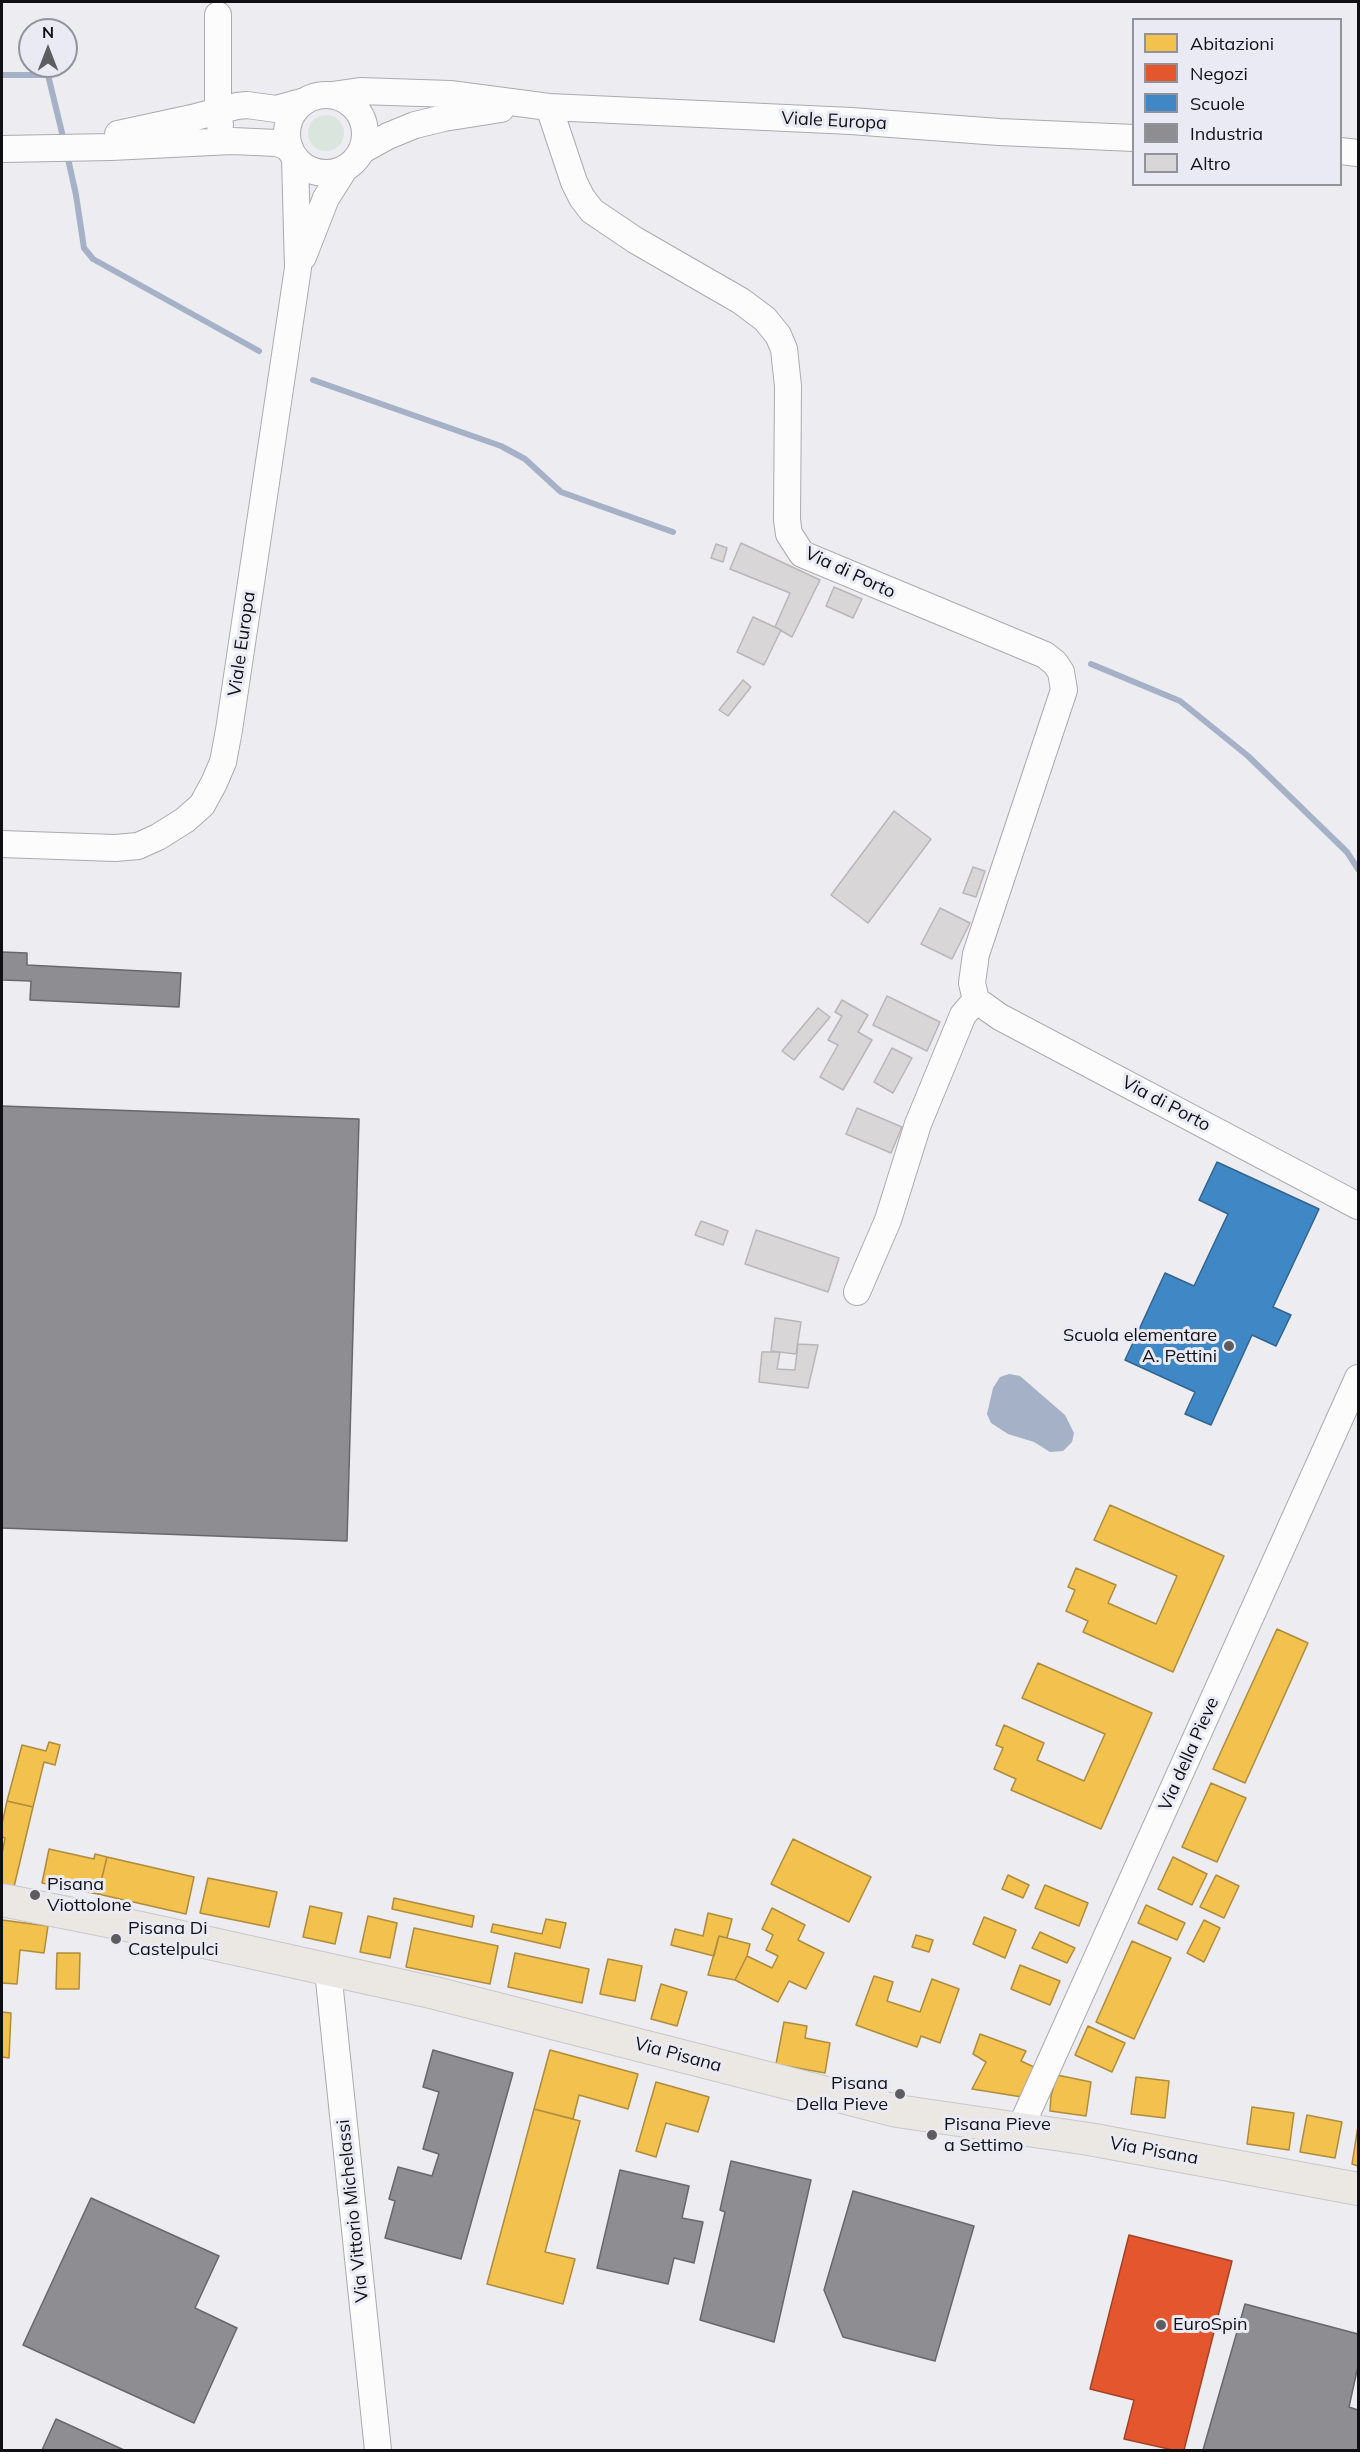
<!DOCTYPE html>
<html>
<head>
<meta charset="utf-8">
<style>
  body { margin:0 }
  #map { position:relative; width:1360px; height:2452px; overflow:hidden; background:#ececf1; font-family:Mulish,sans-serif }
  canvas { display:block }
  .frame { position:absolute; inset:0; border:3px solid #101014; pointer-events:none }
  .legend { position:absolute; left:1132px; top:18px; width:210px; height:168px; box-sizing:border-box; background:#e9eaf4; border:2px solid #92939a; margin:0; padding:8px 10px; list-style:none; font-size:18px; color:#101014 }
  .legend li { display:flex; align-items:center; gap:12px; height:30px }
  .legend b { width:30px; border:2px solid #92939a }
  .north { position:absolute; left:18px; top:18px; width:60px; height:60px; box-sizing:border-box; background:#e9eaf4; border:2px solid #92939a; border-radius:50%; rotate:0deg; font-size:16px; font-weight:700; line-height:24px; text-align:center; color:#101014 }
  .north::after { content:''; display:block; margin:auto; width:21px; height:27px; background:#5d5d61; clip-path:polygon(50% 0,100% 100%,50% 72%,0 100%) }
</style>
</head>
<body>
<div id="map">
<canvas width="1360" height="2452"></canvas>
<div class="frame"></div>
<ul class="legend">
<li><b style="height:16px;background:#f2c14e"></b>Abitazioni</li>
<li><b style="height:16px;background:#e4572e"></b>Negozi</li>
<li><b style="height:16px;background:#3f88c5"></b>Scuole</li>
<li><b style="height:16px;background:#8d8d92"></b>Industria</li>
<li><b style="height:16px;background:#d8d6d7"></b>Altro</li>
</ul>
<div class="north">N</div>
</div>
<script>
const g = document.querySelector('canvas').getContext('2d');
g.lineJoin = 'round';
function fillPath(path, color) {
  g.fillStyle = color;
  g.fill(path, 'evenodd');
}
function shape(rows) {
  const path = new Path2D();
  for (const r of rows) {
    if (r.length === 3) {
      path.moveTo(r[0] + r[2], r[1]);
      path.arc(r[0], r[1], r[2], 0, 2 * Math.PI);
      continue;
    }
    path.moveTo(r[0], r[1]);
    for (let i = 2; i < r.length; i += 2) path.lineTo(r[i], r[i + 1]);
  }
  return path;
}
function stroke(path, color, width, dash) {
  g.strokeStyle = color;
  g.lineWidth = width;
  g.lineCap = dash ? 'butt' : 'round';
  g.setLineDash(dash || []);
  g.stroke(path);
}
function drawText(font, color, halo, rows, align = 'center') {
  g.font = font + ' Mulish,sans-serif';
  g.lineWidth = 6;
  g.setLineDash([]);
  g.textBaseline = 'middle';
  g.strokeStyle = halo;
  g.fillStyle = color;
  for (const [text, x, y, turn = 0] of rows) {
    g.save();
    g.translate(x, y);
    g.rotate((+turn || 0) * Math.PI / 180);
    g.textAlign = isNaN(turn) ? turn : align;
    if (halo) g.strokeText(text, 0, 0);
    g.fillText(text, 0, 0);
    g.restore();
  }
}
const green = shape([
  [326,133,18]
]);
const water = shape([
  [1009,1374,1020,1376,1065,1415,1074,1433,1072,1442,1063,1451,1050,1452,1034,1442,1008,1434,991,1423,987,1414,993,1388,1000,1377]
]);
const homes = shape([
  [1110,1505,1224,1556,1173,1672,1083,1632,1088,1621,1066,1611,1075,1590,1068,1587,1076,1568,1116,1585,1108,1603,1156,1624,1177,1576,1094,1540,1110,1505],
  [1277,1629,1308,1643,1245,1783,1213,1769,1277,1629],
  [1038,1663,1152,1713,1101,1829,1011,1790,1016,1779,994,1769,1003,1748,996,1745,1004,1725,1044,1743,1037,1760,1084,1781,1105,1734,1022,1698,1038,1663],
  [49,1742,60,1745,55,1765,44,1762,33,1807,7,1801,22,1745,46,1751,49,1742],
  [1211,1783,1246,1798,1217,1862,1182,1847,1211,1783],
  [7,1801,33,1807,13,1891,2,1888,2,1854,5,1838,2,1837,2,1824,7,1801],
  [793,1839,871,1877,849,1922,771,1884,793,1839],
  [49,1849,94,1859,95,1854,107,1857,98,1894,42,1883,49,1849],
  [107,1857,194,1877,186,1914,98,1894,107,1857],
  [1173,1857,1207,1874,1192,1905,1158,1889,1173,1857],
  [1008,1875,1029,1885,1023,1898,1002,1889,1008,1875],
  [1216,1875,1239,1886,1224,1918,1200,1907,1216,1875],
  [208,1878,277,1892,269,1927,200,1913,208,1878],
  [1045,1885,1088,1903,1079,1926,1035,1908,1045,1885],
  [394,1898,474,1916,472,1927,392,1909,394,1898],
  [1146,1905,1185,1923,1177,1940,1138,1923,1146,1905],
  [310,1906,342,1913,335,1944,303,1937,310,1906],
  [772,1908,805,1925,798,1940,824,1953,806,1989,789,1981,778,2002,735,1980,747,1956,772,1968,778,1956,766,1950,773,1935,762,1929,772,1908],
  [708,1913,732,1919,727,1938,719,1936,714,1956,671,1945,675,1929,703,1936,708,1913],
  [368,1916,397,1923,390,1958,360,1952,368,1916],
  [984,1917,1016,1930,1005,1958,973,1944,984,1917],
  [546,1919,566,1923,560,1948,491,1932,493,1924,542,1934,546,1919],
  [2,1920,48,1926,44,1953,20,1950,17,1984,2,1983,2,1920],
  [1204,1920,1220,1928,1204,1962,1187,1953,1204,1920],
  [414,1928,498,1946,490,1984,406,1967,414,1928],
  [1040,1932,1075,1948,1067,1963,1032,1948,1040,1932],
  [916,1935,933,1940,929,1952,912,1947,916,1935],
  [719,1936,750,1944,747,1956,735,1980,708,1975,719,1936],
  [1132,1941,1171,1958,1134,2039,1096,2022,1132,1941],
  [57,1953,80,1953,79,1989,56,1989,57,1953],
  [515,1953,589,1969,582,2003,508,1987,515,1953],
  [608,1959,642,1966,635,2001,600,1994,608,1959],
  [1020,1965,1060,1981,1050,2005,1011,1989,1020,1965],
  [874,1976,893,1982,887,2001,920,2012,932,1979,959,1989,940,2043,921,2036,917,2047,856,2025,874,1976],
  [661,1984,687,1992,677,2026,651,2019,661,1984],
  [2,2012,11,2013,9,2058,2,2057,2,2012],
  [784,2022,807,2026,805,2038,830,2043,825,2073,776,2064,784,2022],
  [1088,2026,1125,2043,1112,2072,1075,2055,1088,2026],
  [980,2034,1026,2051,1021,2061,1034,2067,1022,2097,972,2089,986,2062,973,2054,980,2034],
  [550,2050,638,2074,628,2109,579,2095,573,2119,534,2109,550,2050],
  [1057,2075,1091,2082,1086,2116,1050,2111,1051,2096,1057,2075],
  [1136,2077,1169,2081,1165,2118,1131,2114,1136,2077],
  [656,2082,709,2097,698,2132,666,2123,656,2157,636,2151,656,2082],
  [1252,2107,1294,2113,1289,2150,1247,2144,1252,2107],
  [534,2109,580,2121,545,2252,575,2259,563,2304,487,2284,534,2109],
  [1307,2115,1342,2122,1335,2158,1300,2152,1307,2115],
  [1358,2126,1358,2166,1352,2164,1358,2126]
]);
const shops = shape([
  [1129,2235,1232,2261,1184,2450,1173,2450,1124,2439,1134,2400,1090,2389,1129,2235]
]);
const schools = shape([
  [1217,1162,1319,1209,1273,1307,1291,1315,1276,1346,1252,1335,1211,1425,1185,1414,1195,1392,1125,1360,1165,1273,1194,1286,1228,1214,1199,1200,1217,1162]
]);
const industry = shape([
  [2,952,27,953,27,965,181,973,179,1007,30,1000,31,981,2,980,2,952],
  [2,1106,359,1119,347,1541,2,1528,2,1106],
  [433,2050,513,2073,461,2259,385,2238,395,2201,389,2199,398,2167,432,2176,439,2154,423,2149,439,2092,423,2087,433,2050],
  [731,2161,811,2180,774,2342,700,2320,725,2212,720,2210,731,2161],
  [620,2170,689,2186,682,2218,703,2222,694,2263,674,2258,668,2284,597,2268,620,2170],
  [853,2191,974,2226,935,2361,843,2337,824,2290,853,2191],
  [91,2198,219,2256,195,2308,237,2328,194,2423,23,2345,91,2198],
  [1245,2304,1358,2334,1358,2366,1349,2407,1358,2410,1358,2450,1203,2450,1245,2304],
  [56,2419,124,2450,42,2450,56,2419]
]);
const stream = shape([
  [2,75,48,75,64,141],
  [67,154,76,195,84,248,93,259,259,351],
  [313,380,501,446,525,459,561,492,673,532],
  [1091,664,1180,701,1248,756,1347,852,1358,869]
]);
const building = shape([
  [741,543,820,580,792,637,775,627,790,593,730,569,741,543],
  [716,544,727,548,723,562,711,558,716,544],
  [834,587,862,599,853,618,826,606,834,587],
  [753,617,781,630,764,665,737,652,753,617],
  [743,680,751,687,728,716,719,710,743,680],
  [894,811,931,839,868,923,831,895,894,811],
  [973,867,985,871,976,897,963,893,973,867],
  [940,908,970,923,952,959,921,944,940,908],
  [887,996,940,1022,927,1051,873,1025,887,996],
  [842,1000,868,1015,858,1032,872,1040,843,1090,820,1077,838,1045,828,1040,842,1016,835,1012,842,1000],
  [818,1008,830,1017,794,1060,782,1051,818,1008],
  [892,1048,912,1058,893,1093,874,1082,892,1048],
  [857,1108,902,1127,891,1153,846,1134,857,1108],
  [701,1221,728,1231,723,1245,695,1235,701,1221],
  [756,1230,839,1258,828,1292,745,1264,756,1230],
  [775,1318,801,1322,796,1354,771,1351,775,1318],
  [798,1344,818,1345,808,1388,759,1382,762,1352,780,1352,777,1369,795,1370,798,1344]
]);
const minor = shape([
  [218,15,218,111,220,125],
  [326,134,39],
  [332,95,360,91,450,94,549,107,851,121,999,132,1134,138],
  [549,107,574,182,582,198,592,211,635,240,741,301,765,319,778,335,784,349,788,386,787,520,789,534,802,554,1045,655,1055,663,1061,672,1064,690,976,954,972,983,976,1000,1000,1017,1358,1206],
  [118,134,192,118,237,106,247,105,276,109,305,101],
  [2,149,111,147,232,141,277,143,290,148],
  [361,151,388,136,415,125,444,118,501,109],
  [1340,151,1358,153],
  [303,257,326,198,345,168],
  [2,844,115,848,138,846,158,837,185,820,202,805,214,783,223,762,229,730,298,268,295,158],
  [857,1292,888,1220,918,1124,963,1015,976,1000],
  [328,1971,378,2450],
  [1019,2131,1358,1378]
]);
const major = shape([
  [2,1900,118,1923,435,1993,897,2111,1089,2139,1358,2189]
]);
const markers = [
  [1229,1346,6,"#5d5d61"],
  [35,1895,6,"#5d5d61"],
  [116,1939,6,"#5d5d61"],
  [900,2094,6,"#5d5d61"],
  [932,2135,6,"#5d5d61"],
  [1161,2325,6,"#5d5d61"]
];
const streetNames = [
  ["Viale Europa",834,121,3],
  ["Via di Porto",850,573,25],
  ["Viale Europa",242,644,-82],
  ["Via di Porto",1166,1104,28],
  ["Via della Pieve",1189,1754,-66],
  ["Via Pisana",678,2055,15],
  ["Via Pisana",1154,2151,10],
  ["Via Vittorio Michelassi",353,2211,-96]
];
const poiNames = [
  ["Scuola elementare",1217,1336,"right"],
  ["A. Pettini",1217,1357,"right"],
  ["Pisana",47,1885],
  ["Viottolone",47,1906],
  ["Pisana Di",128,1929],
  ["Castelpulci",128,1950],
  ["Pisana",888,2084,"right"],
  ["Della Pieve",888,2105,"right"],
  ["Pisana Pieve",944,2125],
  ["a Settimo",944,2146],
  ["EuroSpin",1173,2325]
];
fillPath(green, '#d9e5dd');
fillPath(water, '#a5b1c6');
fillPath(homes, '#f2c14e');
stroke(homes, '#ae8c3d', 1.5);
fillPath(shops, '#e4572e');
stroke(shops, '#a44226', 1.5);
fillPath(schools, '#3f88c5');
stroke(schools, '#316490', 1.5);
fillPath(industry, '#8d8d92');
stroke(industry, '#68686c', 1.5);
stroke(stream, '#a5b1c6', 6);
fillPath(building, '#d8d6d7');
stroke(building, '#b8b6b7', 1.5);
stroke(minor, '#ababae', 28);
stroke(major, '#c8c8cb', 34);
stroke(minor, '#fcfcfd', 26);
stroke(major, '#ebe7e2', 32);
for (const [x, y, r, color] of markers) {
  const dot = new Path2D();
  dot.arc(x, y, r, 0, 2 * Math.PI);
  g.fillStyle = color;
  g.fill(dot);
  stroke(dot, '#e9eaf4', 2);
}
drawText('18px', '#101014', '#e9eaf4', streetNames);
drawText('18px', '#101014', '#e9eaf4', poiNames, 'left');
</script>
</body>
</html>
